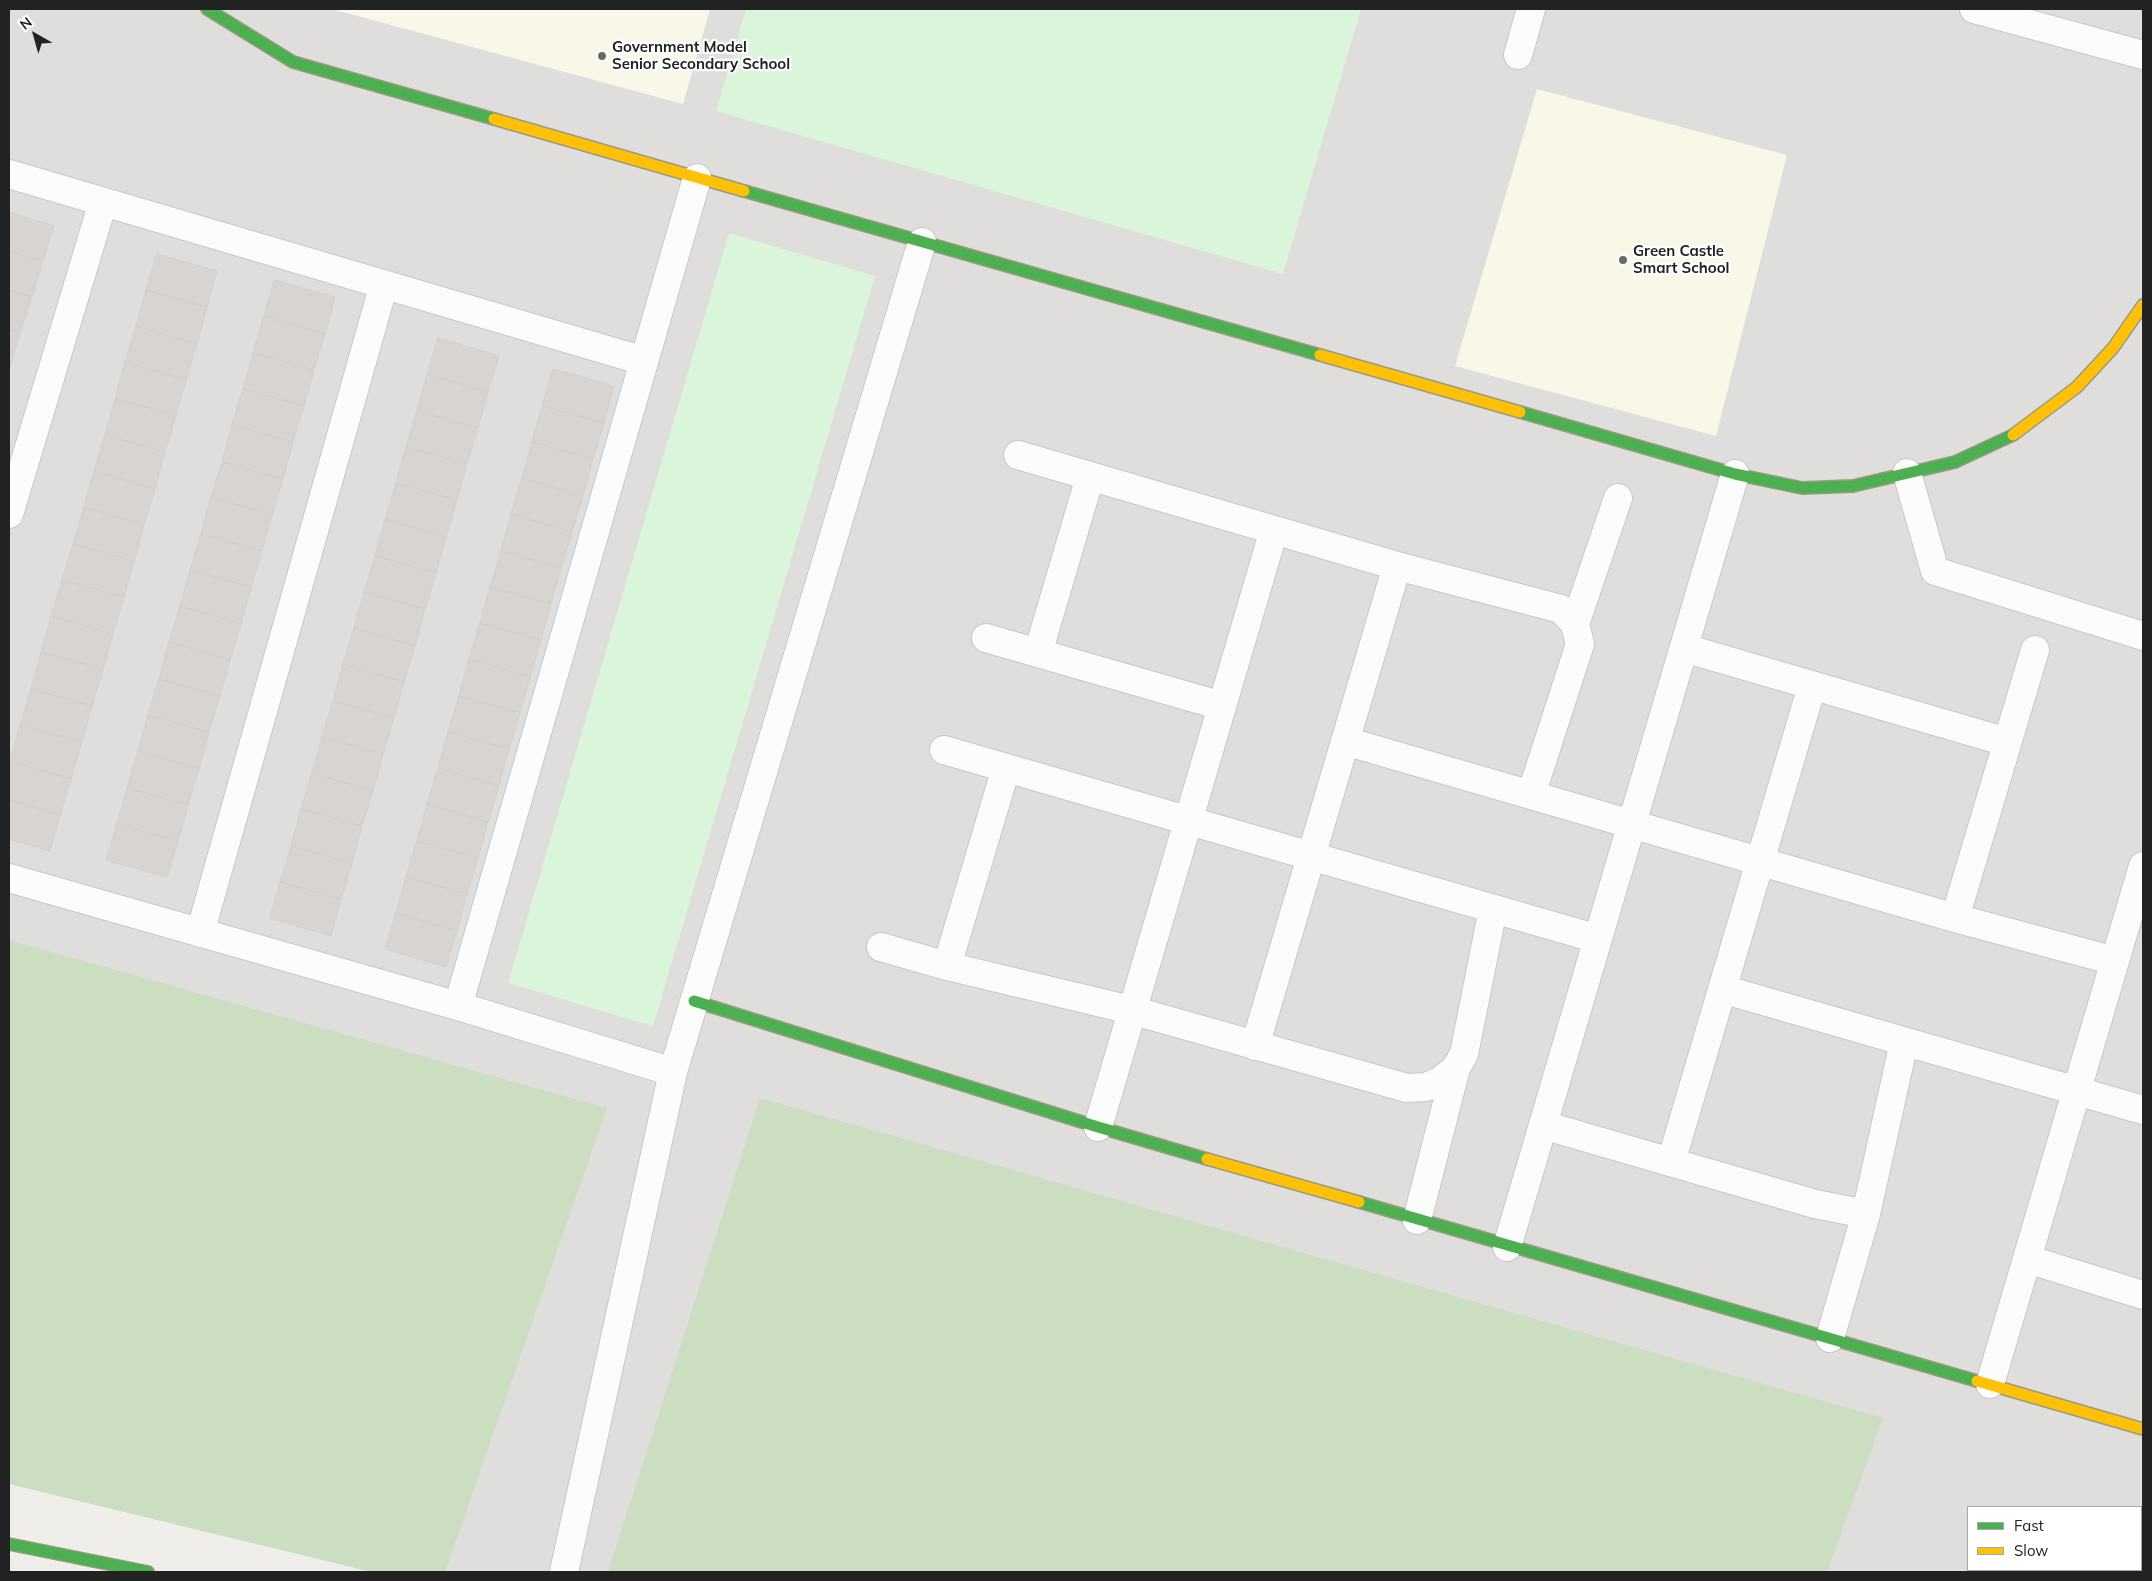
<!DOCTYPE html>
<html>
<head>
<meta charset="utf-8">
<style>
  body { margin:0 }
  #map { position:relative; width:2152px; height:1581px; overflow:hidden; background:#f0eeeb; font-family:Mulish,sans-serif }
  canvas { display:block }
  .frame { position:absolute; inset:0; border:10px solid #222; pointer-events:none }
  .legend { position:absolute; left:1967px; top:1506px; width:175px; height:65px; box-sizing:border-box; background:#fff; border:1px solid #a7a7a7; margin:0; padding:6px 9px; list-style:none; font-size:15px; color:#222 }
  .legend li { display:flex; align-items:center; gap:10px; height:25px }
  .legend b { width:25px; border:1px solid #a7a7a7 }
  .north { position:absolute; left:10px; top:10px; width:50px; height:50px; -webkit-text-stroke:4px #fff; paint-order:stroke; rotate:322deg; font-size:14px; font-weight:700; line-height:20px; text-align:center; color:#222 }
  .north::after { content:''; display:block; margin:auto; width:18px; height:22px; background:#222; clip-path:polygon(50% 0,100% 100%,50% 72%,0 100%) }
</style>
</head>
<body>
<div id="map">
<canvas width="2152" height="1581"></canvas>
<div class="frame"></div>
<ul class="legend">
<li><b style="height:6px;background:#4caf50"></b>Fast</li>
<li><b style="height:6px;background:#ffc107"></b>Slow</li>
</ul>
<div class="north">N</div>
</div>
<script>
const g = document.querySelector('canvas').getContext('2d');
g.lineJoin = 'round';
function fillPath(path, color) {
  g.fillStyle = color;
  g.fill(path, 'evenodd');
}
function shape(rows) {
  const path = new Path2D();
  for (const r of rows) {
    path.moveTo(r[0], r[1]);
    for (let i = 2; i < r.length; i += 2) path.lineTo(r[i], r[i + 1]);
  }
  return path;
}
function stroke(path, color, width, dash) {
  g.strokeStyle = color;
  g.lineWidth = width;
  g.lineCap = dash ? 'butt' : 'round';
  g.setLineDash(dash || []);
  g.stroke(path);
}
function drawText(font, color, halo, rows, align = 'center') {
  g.font = font + ' Mulish,sans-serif';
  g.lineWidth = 4.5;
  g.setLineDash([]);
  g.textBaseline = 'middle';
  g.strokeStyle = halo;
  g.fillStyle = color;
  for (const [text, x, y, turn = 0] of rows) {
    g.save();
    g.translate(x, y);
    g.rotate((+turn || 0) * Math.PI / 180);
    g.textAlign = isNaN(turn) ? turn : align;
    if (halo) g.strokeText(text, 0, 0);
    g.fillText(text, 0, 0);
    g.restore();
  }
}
const residential = shape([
  [9,9,2143,9,2143,1572,372,1572,9,1484],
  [1968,1507,2141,1507,2141,1570,1968,1570]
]);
const education = shape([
  [332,9,710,9,683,104],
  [1537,89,1787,155,1716,436,1455,366]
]);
const forest = shape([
  [9,940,607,1108,445,1572,372,1572,9,1484],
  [760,1098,1883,1418,1827,1572,608,1572]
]);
const park = shape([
  [746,9,1361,9,1283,274,716,111],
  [729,233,875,276,653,1026,508,983]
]);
const building = shape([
  [9,212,54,226,43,261,9,251,9,212],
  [9,251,43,261,32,297,9,290,9,251],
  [157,254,217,271,207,307,146,290,157,254],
  [274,280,335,297,325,334,264,316,274,280],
  [9,290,32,297,20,333,9,329,9,290],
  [146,290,207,307,197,344,136,326,146,290],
  [264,316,325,334,314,370,253,353,264,316],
  [136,326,197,344,186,380,125,362,136,326],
  [9,329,20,333,9,369,9,329],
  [438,338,499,356,488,392,427,374,438,338],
  [253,353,314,370,304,406,243,389,253,353],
  [125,362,186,380,176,415,115,399,125,362],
  [553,369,614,386,604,423,542,406,553,369],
  [427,374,488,392,478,428,417,411,427,374],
  [243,389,304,406,293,442,232,425,243,389],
  [115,399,176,415,165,452,105,435,115,399],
  [542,406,604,423,593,459,532,442,542,406],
  [417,411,478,428,467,464,406,447,417,411],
  [232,425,293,442,283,479,222,462,232,425],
  [105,435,165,452,155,489,94,471,105,435],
  [532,442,593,459,583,496,522,478,532,442],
  [406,447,467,464,457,500,396,483,406,447],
  [222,462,283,479,272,515,211,497,222,462],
  [94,471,155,489,144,525,84,507,94,471],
  [522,478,583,496,572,532,511,514,522,478],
  [396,483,457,500,446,537,385,519,396,483],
  [211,497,272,515,262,551,201,534,211,497],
  [84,507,144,525,134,561,73,544,84,507],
  [511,514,572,532,561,568,501,551,511,514],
  [385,519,446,537,436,573,375,556,385,519],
  [201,534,262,551,251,587,190,570,201,534],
  [73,544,134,561,124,597,62,580,73,544],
  [501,551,561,568,551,604,490,587,501,551],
  [375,556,436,573,425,609,364,592,375,556],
  [190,570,251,587,241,624,180,606,190,570],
  [62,580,124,597,113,634,51,616,62,580],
  [490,587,551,604,541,640,480,623,490,587],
  [364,592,425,609,415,646,354,628,364,592],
  [180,606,241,624,230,660,169,642,180,606],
  [51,616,113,634,103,669,41,652,51,616],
  [480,623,541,640,530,677,469,659,480,623],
  [354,628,415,646,404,682,343,664,354,628],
  [169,642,230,660,220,696,159,679,169,642],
  [41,652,103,669,92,706,31,689,41,652],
  [469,659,530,677,520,713,459,696,469,659],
  [343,664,404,682,394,718,333,701,343,664],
  [159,679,220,696,209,732,148,715,159,679],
  [31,689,92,706,82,742,20,725,31,689],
  [459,696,520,713,509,749,448,732,459,696],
  [333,701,394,718,383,754,322,737,333,701],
  [148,715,209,732,199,769,138,751,148,715],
  [20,725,82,742,71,779,10,761,20,725],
  [448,732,509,749,499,786,438,768,448,732],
  [322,737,383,754,373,791,312,773,322,737],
  [138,751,199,769,188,805,127,788,138,751],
  [10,761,71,779,60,815,9,800,10,761],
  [438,768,499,786,488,822,427,804,438,768],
  [312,773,373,791,362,826,301,809,312,773],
  [127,788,188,805,178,841,117,824,127,788],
  [9,800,60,815,50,851,9,839,9,800],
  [427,804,488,822,478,858,417,841,427,804],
  [301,809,362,826,352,863,291,846,301,809],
  [117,824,178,841,167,877,106,860,117,824],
  [417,841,478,858,467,894,406,877,417,841],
  [291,846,352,863,341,899,280,882,291,846],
  [406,877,467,894,457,931,396,913,406,877],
  [280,882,341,899,331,936,270,918,280,882],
  [396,913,457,931,446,967,385,949,396,913]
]);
const street = shape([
  [1974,9,2143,55],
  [1518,55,1531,9],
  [9,174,644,361],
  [1018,455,1397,566,1561,609,1575,624,1580,644,1531,795],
  [1907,473,1935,571,2143,636],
  [9,514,103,202],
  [1575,624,1618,498],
  [986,638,1222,706],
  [1684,648,2007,742],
  [1038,653,1090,477],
  [1345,741,1955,918,2115,961],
  [944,750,1598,939],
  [9,878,458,1006,673,1072],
  [1955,918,2035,650],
  [200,933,384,284],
  [881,947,947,966,1131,1010,1407,1088,1426,1087,1440,1081,1456,1068,1464,1054,1493,909],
  [947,966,1006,768],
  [1722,989,2143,1110],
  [458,1006,697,178],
  [1255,1046,1397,566],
  [1543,1125,1815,1204,1866,1214],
  [1098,1127,1274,530],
  [1671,1162,1812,686],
  [1417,1220,1456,1068],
  [1507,1247,1735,474],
  [2027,1259,2143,1295],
  [1830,1338,1866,1214,1904,1042],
  [1990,1384,2143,866],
  [564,1572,673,1072,922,242]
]);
const fast = shape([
  [207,9,293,62,494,119],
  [744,191,1320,355],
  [1520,412,1735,474,1802,488,1853,486,1955,462,2013,435],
  [694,1001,1098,1127,1207,1159],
  [1359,1202,1977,1381],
  [9,1544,148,1572]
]);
const slow = shape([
  [494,119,744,191],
  [1320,355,1520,412],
  [2013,435,2077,387,2113,348,2143,305],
  [1207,1159,1359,1202],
  [1977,1381,2143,1429]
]);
const markers = [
  [602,56,5,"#6a6968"],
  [1623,260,5,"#6a6968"]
];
const poiNames = [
  ["Government Model",612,47],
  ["Senior Secondary School",612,64],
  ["Green Castle",1633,251],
  ["Smart School",1633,268]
];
fillPath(residential, '#dfdedc');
fillPath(education, '#f8f7e8');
fillPath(forest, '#cbdec1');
fillPath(park, '#daf5da');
fillPath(building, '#d7d4d2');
stroke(building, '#d3d0cc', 1);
stroke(street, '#c9c8c7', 30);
stroke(fast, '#999a82', 14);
stroke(slow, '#999a82', 14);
stroke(street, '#fdfcfc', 28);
stroke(fast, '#4caf50', 11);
stroke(slow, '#ffc107', 11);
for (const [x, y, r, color] of markers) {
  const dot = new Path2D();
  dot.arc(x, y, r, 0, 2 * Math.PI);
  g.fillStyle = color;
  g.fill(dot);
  stroke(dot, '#fff', 2);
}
drawText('bold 15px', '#222', '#fff', poiNames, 'left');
</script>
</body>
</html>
